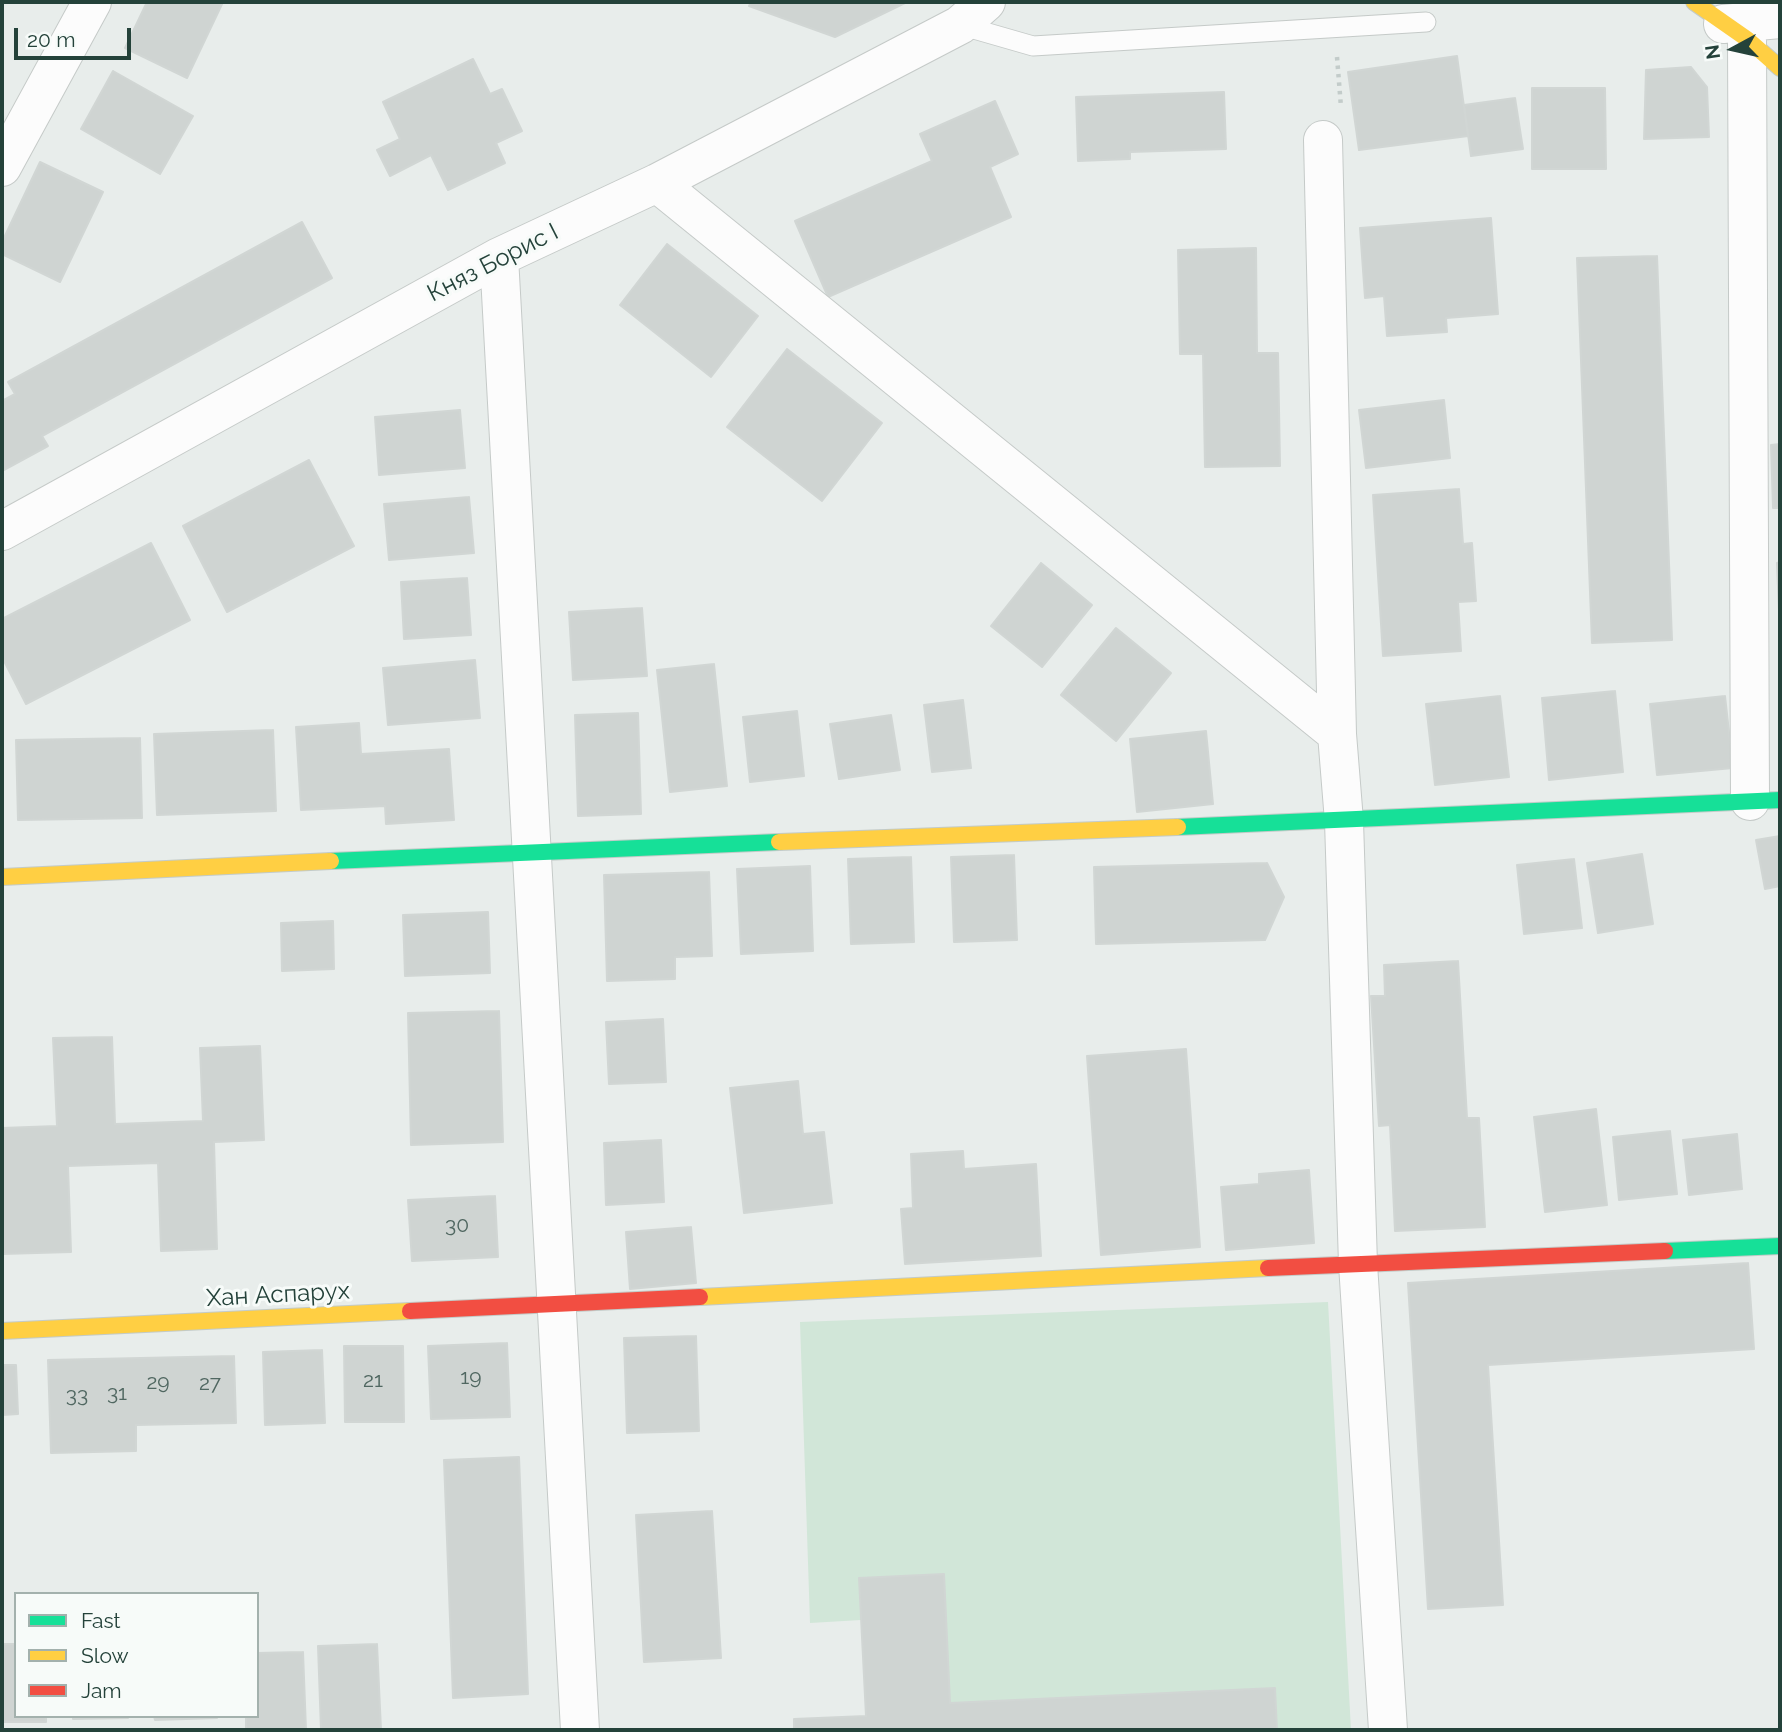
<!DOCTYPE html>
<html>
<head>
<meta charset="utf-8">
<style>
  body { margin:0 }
  #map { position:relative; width:1782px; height:1732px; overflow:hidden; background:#e8edeb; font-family:Raleway,sans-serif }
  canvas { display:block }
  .frame { position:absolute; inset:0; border:4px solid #24423a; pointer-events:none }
  .legend { position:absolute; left:14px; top:1592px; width:245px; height:126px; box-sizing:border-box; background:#f7fbf9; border:2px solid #a3b1ad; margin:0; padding:9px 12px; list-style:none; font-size:21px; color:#24423a }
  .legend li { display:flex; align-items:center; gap:14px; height:35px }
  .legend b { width:35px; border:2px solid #a3b1ad }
  .north { position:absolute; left:1698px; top:14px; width:70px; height:70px; -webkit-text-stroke:5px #f7fbf9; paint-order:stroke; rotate:262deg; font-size:19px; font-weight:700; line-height:28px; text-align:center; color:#24423a }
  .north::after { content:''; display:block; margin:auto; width:24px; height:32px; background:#24423a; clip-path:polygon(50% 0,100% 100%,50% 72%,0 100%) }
  .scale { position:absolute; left:14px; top:28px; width:117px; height:32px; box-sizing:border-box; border:4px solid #24423a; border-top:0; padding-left:9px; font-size:21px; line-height:24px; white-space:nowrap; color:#24423a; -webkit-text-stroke:5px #f7fbf9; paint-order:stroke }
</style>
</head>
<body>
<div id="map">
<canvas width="1782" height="1732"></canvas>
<div class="frame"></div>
<ul class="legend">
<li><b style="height:9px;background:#16e098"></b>Fast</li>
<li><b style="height:9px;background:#ffcf43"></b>Slow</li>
<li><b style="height:9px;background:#f24e42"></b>Jam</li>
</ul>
<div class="north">N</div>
<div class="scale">20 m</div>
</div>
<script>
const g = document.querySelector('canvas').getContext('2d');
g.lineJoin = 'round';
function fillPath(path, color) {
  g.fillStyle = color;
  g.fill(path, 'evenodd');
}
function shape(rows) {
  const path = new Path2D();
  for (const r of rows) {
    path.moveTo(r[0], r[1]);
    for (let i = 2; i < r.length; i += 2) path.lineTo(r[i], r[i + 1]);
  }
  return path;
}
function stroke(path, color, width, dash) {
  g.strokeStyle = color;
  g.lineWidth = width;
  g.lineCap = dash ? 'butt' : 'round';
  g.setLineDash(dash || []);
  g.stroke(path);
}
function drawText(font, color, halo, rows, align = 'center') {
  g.font = font + ' Raleway,sans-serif';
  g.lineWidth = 6;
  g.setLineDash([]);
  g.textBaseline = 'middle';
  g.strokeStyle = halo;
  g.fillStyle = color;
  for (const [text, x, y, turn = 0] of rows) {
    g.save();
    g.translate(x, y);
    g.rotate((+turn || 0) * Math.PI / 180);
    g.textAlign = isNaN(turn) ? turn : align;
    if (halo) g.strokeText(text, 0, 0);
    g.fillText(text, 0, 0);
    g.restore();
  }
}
const green = shape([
  [1328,1302,1351,1730,1277,1730,1275,1689,950,1703,859,1578,861,1620,810,1623,800,1322]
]);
const building = shape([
  [147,2,223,2,187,78,125,48,147,2],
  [751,2,907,2,835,37,749,6,751,2],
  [1457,56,1468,136,1359,150,1348,72,1457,56],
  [473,59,490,94,502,89,522,131,496,143,505,163,448,190,431,155,390,176,377,150,400,139,383,102,473,59],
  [1691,67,1707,87,1709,137,1644,139,1646,70,1691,67],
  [113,71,193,116,160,174,81,129,113,71],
  [1532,88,1605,88,1606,169,1532,169,1532,88],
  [1224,92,1226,149,1130,152,1130,159,1078,161,1076,97,1224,92],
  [1515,98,1523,149,1471,156,1464,105,1515,98],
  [995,101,1018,154,990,167,1011,217,828,297,795,221,932,161,920,134,995,101],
  [40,162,103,192,60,282,2,254,2,242,40,162],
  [1491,218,1498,314,1446,318,1447,332,1387,336,1384,296,1365,298,1360,228,1491,218],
  [302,222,332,278,42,436,48,446,2,471,2,401,15,394,8,382,302,222],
  [667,244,758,316,711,377,620,305,667,244],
  [1256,248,1257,353,1278,353,1280,466,1205,467,1203,354,1180,354,1178,250,1256,248],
  [1657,256,1672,640,1592,643,1577,258,1657,256],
  [787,349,882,423,822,501,727,427,787,349],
  [1444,400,1450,458,1366,468,1359,410,1444,400],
  [460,410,465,468,379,475,375,417,460,410],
  [1780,444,1780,508,1773,508,1771,445,1780,444],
  [309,460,354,546,227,612,183,526,309,460],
  [1459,489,1463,544,1472,543,1476,601,1458,602,1461,651,1383,656,1373,495,1459,489],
  [469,497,474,553,389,560,384,504,469,497],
  [151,543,190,620,26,704,2,657,2,619,151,543],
  [1780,562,1780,635,1777,563,1780,562],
  [1041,563,1092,605,1042,667,991,626,1041,563],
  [467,578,471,635,404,639,401,582,467,578],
  [642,608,647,676,573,680,569,612,642,608],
  [1116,628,1171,673,1116,741,1061,695,1116,628],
  [475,660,480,718,388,725,383,668,475,660],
  [714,664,727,786,670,792,657,670,714,664],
  [1615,691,1623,772,1549,780,1542,698,1615,691],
  [1500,696,1509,777,1435,785,1426,704,1500,696],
  [1725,696,1733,768,1657,775,1650,704,1725,696],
  [963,700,971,768,932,772,924,705,963,700],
  [797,711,804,776,750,782,743,717,797,711],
  [638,713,641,814,578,816,575,715,638,713],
  [891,715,900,770,839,779,830,724,891,715],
  [359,723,361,754,449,749,454,820,386,824,385,806,301,810,296,727,359,723],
  [273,730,276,811,157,815,154,734,273,730],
  [1206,731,1213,804,1137,812,1130,739,1206,731],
  [140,738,142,818,18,820,16,740,140,738],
  [1780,836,1780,886,1765,889,1756,840,1780,836],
  [1642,854,1653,924,1598,933,1587,863,1642,854],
  [1014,855,1017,940,954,942,951,857,1014,855],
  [911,857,914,942,851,944,848,859,911,857],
  [1574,859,1582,928,1524,934,1517,865,1574,859],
  [1267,863,1284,897,1265,940,1096,944,1094,867,1267,863],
  [810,866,813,951,741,954,737,869,810,866],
  [709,872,712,956,675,957,675,979,607,981,604,875,709,872],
  [488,912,490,973,405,976,403,915,488,912],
  [333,921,334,969,282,971,281,923,333,921],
  [1458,961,1467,1118,1479,1118,1485,1227,1395,1231,1390,1125,1379,1126,1371,996,1385,996,1384,965,1458,961],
  [499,1011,503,1142,411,1145,408,1013,499,1011],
  [663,1019,666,1082,609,1084,606,1022,663,1019],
  [112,1037,115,1124,203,1121,200,1048,260,1046,264,1140,214,1142,217,1249,161,1251,158,1163,68,1166,71,1252,2,1254,2,1128,57,1126,53,1038,112,1037],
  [1186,1049,1200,1247,1101,1255,1087,1056,1186,1049],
  [798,1081,803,1134,824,1132,832,1203,744,1213,730,1088,798,1081],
  [1596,1109,1607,1205,1545,1212,1534,1117,1596,1109],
  [1670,1131,1677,1194,1619,1200,1613,1137,1670,1131],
  [1737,1134,1742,1189,1689,1195,1683,1140,1737,1134],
  [661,1140,664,1202,606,1205,604,1143,661,1140],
  [963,1151,964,1169,1036,1164,1041,1256,905,1264,901,1209,913,1208,911,1154,963,1151],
  [1309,1170,1314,1243,1226,1250,1221,1187,1259,1184,1259,1174,1309,1170],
  [495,1196,498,1257,412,1261,408,1200,495,1196],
  [691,1227,696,1283,630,1289,626,1232,691,1227],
  [1748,1263,1754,1349,1488,1365,1503,1605,1428,1609,1408,1283,1748,1263],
  [696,1336,699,1431,627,1433,624,1338,696,1336],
  [507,1343,510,1417,431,1419,428,1346,507,1343],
  [344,1346,403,1346,404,1422,345,1422,344,1346],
  [322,1350,325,1423,265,1425,263,1352,322,1350],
  [234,1356,236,1423,136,1425,136,1451,51,1453,48,1360,234,1356],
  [2,1365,16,1365,18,1414,2,1415,2,1365],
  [519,1457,528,1694,453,1698,444,1460,519,1457],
  [712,1511,721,1658,644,1662,636,1515,712,1511],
  [944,1574,950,1703,1275,1688,1277,1730,794,1730,794,1719,866,1716,859,1578,944,1574],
  [2,1644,16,1644,16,1716,46,1716,46,1722,2,1722,2,1644],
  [377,1644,381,1730,321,1730,318,1646,377,1644],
  [303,1652,306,1730,246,1730,246,1716,257,1716,257,1653,303,1652],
  [73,1716,128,1716,128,1718,73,1719,73,1716],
  [154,1716,217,1716,217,1718,155,1720,154,1716]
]);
const path = shape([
  [1337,57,1341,107]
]);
const lane = shape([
  [960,25,1033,46,1426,22]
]);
const street = shape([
  [1723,24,1780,19],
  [1747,39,1750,801],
  [1323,140,1337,734,1344,821,1358,1264,1388,1730],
  [2,167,92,2],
  [657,183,1337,734],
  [499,257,580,1730],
  [2,531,499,257,657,183,960,25,986,2]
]);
const fast = shape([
  [1178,827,1780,800],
  [331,861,779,842],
  [1665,1251,1780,1246]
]);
const slow = shape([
  [1694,2,1747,39,1780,68],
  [779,842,1178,827],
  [2,877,331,861],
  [700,1297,1268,1268],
  [2,1331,410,1311]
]);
const jam = shape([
  [1268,1268,1665,1251],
  [410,1311,700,1297]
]);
const numberNames = [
  ["30",457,1226],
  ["19",471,1378],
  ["21",373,1381],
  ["29",158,1383],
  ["27",210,1384],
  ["31",117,1394],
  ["33",77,1396]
];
const streetNames = [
  ["Княз Борис I",493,263,-27],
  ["Хан Аспарух",278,1295,-3]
];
fillPath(green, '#d1e6d8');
fillPath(building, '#cfd4d2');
stroke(building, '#d1d6d4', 2);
stroke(lane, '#c5cac8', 21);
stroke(street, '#c5cac8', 40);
stroke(fast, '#c3cbc8', 18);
stroke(slow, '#c3cbc8', 18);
stroke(jam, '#c3cbc8', 18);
stroke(path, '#c3ccca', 4.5, [3.5, 5]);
stroke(lane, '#fcfcfc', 19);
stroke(street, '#fcfcfc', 38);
stroke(fast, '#16e098', 16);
stroke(slow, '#ffcf43', 16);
stroke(jam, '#f24e42', 16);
drawText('21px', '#506761', null, numberNames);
drawText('24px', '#24423a', '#f7fbf9', streetNames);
</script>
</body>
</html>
